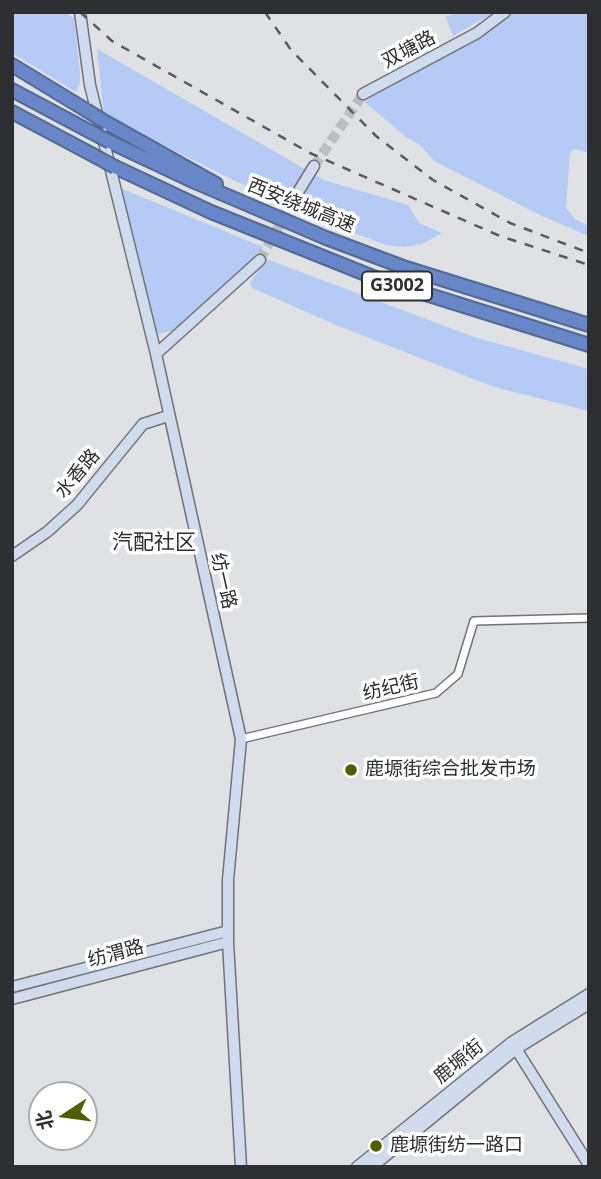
<!DOCTYPE html>
<html>
<head>
<meta charset="utf-8">
<style>
  body { margin:0 }
  #map { position:relative; width:601px; height:1179px; overflow:hidden; background:#dfe1e4; font-family:"Open Sans","Noto Sans SC",sans-serif }
  canvas { display:block }
  .frame { position:absolute; inset:0; border:14px solid #2e2f30; pointer-events:none }
  .north { position:absolute; left:28px; top:1081px; width:70px; height:70px; box-sizing:border-box; background:#fff; border:2px solid #abacac; border-radius:50%; rotate:257deg; font-size:19px; font-weight:700; line-height:28px; text-align:center; color:#2e2f30 }
  .north::after { content:''; display:block; margin:auto; width:24px; height:32px; background:#505e00; clip-path:polygon(50% 0,100% 100%,50% 72%,0 100%) }
</style>
</head>
<body>
<div id="map">
<canvas width="601" height="1179"></canvas>
<div class="frame"></div>
<div class="north">北</div>
</div>
<script>
const g = document.querySelector('canvas').getContext('2d');
g.lineJoin = 'round';
function fillPath(path, color) {
  g.fillStyle = color;
  g.fill(path, 'evenodd');
}
function shape(rows) {
  const path = new Path2D();
  for (const r of rows) {
    path.moveTo(r[0], r[1]);
    for (let i = 2; i < r.length; i += 2) path.lineTo(r[i], r[i + 1]);
  }
  return path;
}
function stroke(path, color, width, dash) {
  g.strokeStyle = color;
  g.lineWidth = width;
  g.lineCap = dash ? 'butt' : 'round';
  g.setLineDash(dash || []);
  g.stroke(path);
}
function drawText(font, color, halo, rows, align = 'center') {
  g.font = font + ' "Open Sans","Noto Sans SC",sans-serif';
  g.lineWidth = 7;
  g.setLineDash([]);
  g.textBaseline = 'middle';
  g.strokeStyle = halo;
  g.fillStyle = color;
  for (const [text, x, y, turn = 0] of rows) {
    g.save();
    g.translate(x, y);
    g.rotate((+turn || 0) * Math.PI / 180);
    g.textAlign = isNaN(turn) ? turn : align;
    if (halo) g.strokeText(text, 0, 0);
    g.fillText(text, 0, 0);
    g.restore();
  }
}
const green = shape([
  [12,12,64,12,74,18,80,72,80,84,76,92,12,53],
  [459,12,495,12,453,36,446,17],
  [514,12,589,12,589,153,575,149,570,152,566,208,575,219,589,226,589,236,542,216,434,161,420,145,406,137,361,99,376,85,478,35],
  [97,49,324,180,408,205,419,223,442,233,422,244,404,247,386,245,315,218,225,176,104,115],
  [120,188,263,247,260,255,172,331,155,334],
  [266,259,474,337,589,369,589,411,494,387,336,325,252,288,250,283]
]);
const secondaryTunnel = shape([
  [314,166,363,94],
  [260,260,295,197]
]);
const street = shape([
  [241,739,436,693,458,674,474,621,589,618]
]);
const secondary = shape([
  [80,12,90,85,156,354,241,739,228,880,228,942,241,1167],
  [363,94,477,33,505,12],
  [295,197,314,166],
  [156,354,260,260],
  [12,556,47,532,77,505,143,424,168,416],
  [12,987,228,931],
  [12,999,228,942],
  [513,1044,589,1165],
  [357,1167,512,1042,589,994],
  [372,1167,516,1049,589,1004]
]);
const highway = shape([
  [12,65,86,110],
  [12,90,89,131],
  [12,112,93,155],
  [107,123,216,184],
  [110,142,195,182,326,238,406,268,589,325],
  [115,167,211,212,378,279,589,345]
]);
const rail = shape([
  [80,12,112,41,310,153,500,236,589,265],
  [265,12,291,50,376,136,433,180,510,223,589,253]
]);
const highwayBridge = shape([
  [86,110,107,123],
  [89,131,110,142],
  [93,155,115,167]
]);
const markers = [
  [351,770,7,"#505e00"],
  [376,1146,7,"#505e00"]
];
const shields = [
  [397,286,70]
];
const shieldNames = [
  ["G3002",397,286]
];
const streetNames = [
  ["双塘路",409,50,-28],
  ["西安绕城高速",301,206,22],
  ["水香路",78,474,-50],
  ["纺一路",223,581,77],
  ["纺纪街",391,688,-13],
  ["纺渭路",116,954,-15],
  ["鹿塬街",459,1062,-39]
];
const poiNames = [
  ["鹿塬街综合批发市场",365,770],
  ["鹿塬街纺一路口",390,1146]
];
const neighbourhoodNames = [
  ["汽配社区",154,543]
];
fillPath(green, '#b5caf5');
stroke(secondaryTunnel, '#bcbdc0', 10, [10, 5]);
stroke(street, '#727376', 10);
stroke(secondary, '#727376', 13);
stroke(highway, '#536893', 16);
stroke(street, '#fff', 7);
stroke(secondary, '#d1dbee', 10);
stroke(highway, '#6787c8', 12);
stroke(rail, '#595a5c', 2.5, [9, 9]);
stroke(highwayBridge, '#536893', 16, []);
stroke(highwayBridge, '#6787c8', 12);
for (const [x, y, r, color] of markers) {
  const dot = new Path2D();
  dot.arc(x, y, r, 0, 2 * Math.PI);
  g.fillStyle = color;
  g.fill(dot);
  stroke(dot, '#fff', 2.5);
}
for (const [x, y, w] of shields) {
  const box = new Path2D();
  box.roundRect(x - w / 2, y - 14.5, w, 29, 5);
  g.fillStyle = '#fff';
  g.fill(box);
  stroke(box, '#2e2f30', 2);
}
drawText('bold 18px', '#2e2f30', null, shieldNames);
drawText('19px', '#2e2f30', '#fff', streetNames);
drawText('19px', '#2e2f30', '#fff', poiNames, 'left');
drawText('21px', '#2e2f30', '#fff', neighbourhoodNames);
</script>
</body>
</html>
